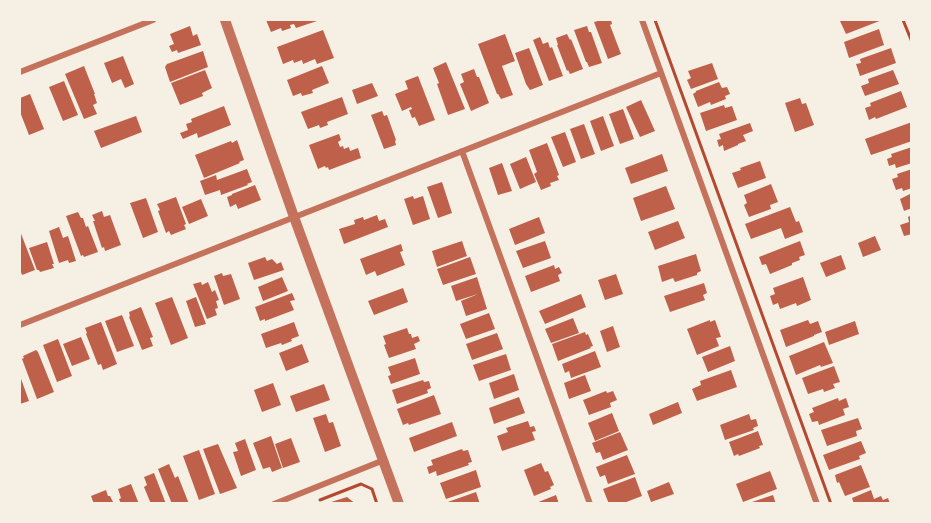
<!DOCTYPE html>
<html>
<head>
<meta charset="utf-8">
<style>
  body { margin:0 }
  #map { position:relative; width:931px; height:523px; overflow:hidden; background:#f6efe4; font-family:"Work Sans",sans-serif }
  canvas { display:block }
  .frame { position:absolute; inset:0; border:21px solid #f6efe4; pointer-events:none }
</style>
</head>
<body>
<div id="map">
<canvas width="931" height="523"></canvas>
<div class="frame"></div>
</div>
<script>
const g = document.querySelector('canvas').getContext('2d');
g.lineJoin = 'round';
function fillPath(path, color) {
  g.fillStyle = color;
  g.fill(path, 'evenodd');
}
function shape(rows) {
  const path = new Path2D();
  for (const r of rows) {
    path.moveTo(r[0], r[1]);
    for (let i = 2; i < r.length; i += 2) path.lineTo(r[i], r[i + 1]);
  }
  return path;
}
function stroke(path, color, width, dash) {
  g.strokeStyle = color;
  g.lineWidth = width;
  g.lineCap = dash ? 'butt' : 'round';
  g.setLineDash(dash || []);
  g.stroke(path);
}
const building = shape([
  [266,20,320,20,296,28,294,24,290,25,291,28,282,31,281,28,271,32],
  [602,20,611,20,612,24,610,25,621,54,608,59,594,22],
  [844,20,882,20,846,34,840,21],
  [190,26,193,36,197,34,201,45,178,53,177,50,172,52,169,46,174,44,170,34],
  [587,26,589,32,591,32,602,63,589,67,587,62,586,62,574,30],
  [879,29,884,45,849,58,844,42],
  [323,30,334,58,317,64,315,59,303,64,302,60,294,63,293,60,283,64,277,47],
  [505,34,515,61,502,66,513,95,501,99,498,94,497,94,478,44],
  [567,34,570,40,571,39,583,69,570,74,568,70,567,71,557,45,558,45,556,38],
  [540,37,543,44,548,42,550,48,552,47,563,76,549,81,533,40],
  [529,48,543,85,530,90,526,84,515,53],
  [891,48,896,63,860,76,856,64,861,63,860,59],
  [203,51,208,67,170,82,165,67,167,64],
  [123,56,134,84,125,88,121,79,112,83,104,63],
  [446,62,465,109,448,115,437,84,439,83,433,68],
  [712,63,718,79,691,89,687,80,691,78,688,71],
  [84,66,95,94,94,94,97,103,93,105,97,114,84,119,65,74],
  [322,66,329,83,312,90,313,93,302,96,301,93,293,96,287,80],
  [474,69,477,77,479,77,489,103,471,111,460,84,464,82,461,74],
  [205,70,212,88,202,93,203,96,180,105,171,83],
  [893,70,899,84,865,96,861,86,869,83,868,79],
  [418,76,435,120,419,126,415,117,412,118,409,110,412,109,411,107,402,111,395,94,408,89,405,81],
  [64,81,78,115,63,121,49,87],
  [719,82,722,88,727,87,730,94,725,96,726,99,711,105,710,102,698,107,693,94,696,92,696,91],
  [372,83,378,96,357,104,352,90],
  [901,91,907,107,876,119,875,117,869,120,865,108,871,106,870,103],
  [30,94,44,129,29,135,20,112,20,98],
  [342,97,348,114,327,122,328,125,320,128,319,125,308,129,301,112],
  [800,98,802,104,806,103,814,125,795,132,785,103],
  [641,100,655,131,640,137,626,107],
  [724,105,725,108,732,106,737,120,706,131,700,113],
  [224,106,231,125,198,138,197,133,183,139,180,133,188,130,186,124,192,122,191,119],
  [623,109,634,139,620,144,609,114],
  [382,111,384,116,387,115,396,140,395,141,396,145,384,149,371,115],
  [136,116,142,132,101,148,94,131],
  [603,116,614,146,601,151,590,121],
  [912,122,912,141,871,155,865,139],
  [750,123,753,131,743,135,746,141,738,144,738,145,724,151,723,145,719,147,717,140,721,139,719,134],
  [584,124,595,154,581,159,570,129],
  [565,132,576,162,563,167,551,137],
  [339,134,341,140,338,142,340,147,343,146,344,149,349,147,350,151,358,148,361,158,329,170,328,167,326,168,325,166,318,169,309,145],
  [237,140,244,160,239,162,240,163,204,178,195,155,231,141,232,143],
  [547,143,559,175,557,176,559,180,550,183,551,186,541,190,534,174,537,172,529,150],
  [912,147,912,163,896,168,895,164,889,166,887,159,892,157,891,154],
  [662,154,668,171,631,184,625,168],
  [526,157,536,182,520,189,510,164],
  [760,161,766,178,738,188,732,173,741,170,740,168],
  [502,163,512,191,498,195,489,168],
  [247,169,252,182,247,184,248,185,221,195,220,190,205,195,200,181,216,175,217,180],
  [912,169,912,188,903,191,902,188,896,190,892,179,898,177,897,174],
  [442,182,452,213,438,218,427,187],
  [771,184,778,202,770,205,771,209,749,217,744,205,747,203,744,195],
  [255,185,261,200,238,209,236,204,230,207,227,197,232,195,232,194],
  [666,186,675,209,641,221,633,198],
  [912,193,912,208,904,211,900,199],
  [413,196,414,199,423,196,430,219,413,225,404,199],
  [176,197,186,224,184,225,186,229,171,235,169,231,166,233,158,211,160,210,157,204],
  [146,198,158,232,143,238,130,203],
  [201,199,208,216,189,224,182,207],
  [790,207,796,222,799,221,803,232,785,239,781,228,751,239,745,224],
  [102,211,104,217,110,215,121,245,105,251,104,247,102,248,93,221,95,221,92,215],
  [78,212,81,218,83,218,86,227,88,226,98,252,84,257,83,255,81,256,66,216],
  [377,215,379,221,385,219,388,227,344,244,339,229,355,224,354,220,363,217,364,220],
  [912,215,912,234,904,236,900,225,909,222,908,217],
  [539,217,545,233,515,245,509,229],
  [678,221,685,238,655,250,648,232],
  [59,227,63,238,68,236,76,261,69,263,68,260,59,263,49,231],
  [20,231,35,270,22,275,21,272,20,273],
  [875,236,881,250,863,257,858,243],
  [462,241,467,256,437,267,432,251],
  [545,241,551,258,523,268,516,251],
  [800,241,805,255,799,257,800,260,792,263,792,265,770,274,766,264,762,265,759,257],
  [47,242,54,264,52,264,54,268,40,272,39,270,37,270,29,248],
  [401,244,403,251,400,252,405,265,377,276,375,271,366,275,360,259],
  [696,254,701,271,697,273,697,275,675,282,673,278,662,282,658,266],
  [841,255,846,269,826,277,820,263],
  [265,257,267,261,272,259,277,264,281,262,284,270,254,280,248,263],
  [470,257,476,274,443,285,437,269],
  [554,265,555,269,559,267,562,273,558,275,560,281,531,292,525,276],
  [222,273,223,276,231,274,240,299,224,305,214,276],
  [616,274,623,294,605,300,598,280],
  [282,277,288,291,263,301,258,287],
  [477,277,487,309,466,316,461,301,478,294,456,301,451,286],
  [803,277,811,300,797,306,796,303,780,309,778,303,773,305,770,296,775,294,773,288],
  [201,282,202,285,208,282,212,292,215,290,219,300,216,301,218,308,215,309,217,315,207,319,193,284],
  [704,283,707,293,703,295,705,300,670,312,664,296],
  [403,288,408,302,374,315,368,301],
  [292,293,295,300,290,301,294,310,265,321,265,319,260,321,255,307],
  [581,294,586,307,545,324,539,311],
  [172,297,188,338,171,345,155,303],
  [196,297,206,324,195,327,186,301],
  [141,307,153,337,150,338,153,346,142,350,129,317,130,316,129,312],
  [489,313,495,329,466,339,460,324],
  [122,315,134,346,117,352,105,321],
  [573,318,579,333,551,343,545,329],
  [710,320,710,322,715,320,721,337,716,338,719,346,697,355,687,329],
  [808,320,810,324,818,321,822,332,814,335,814,336,786,347,780,330],
  [855,321,859,334,829,345,825,332],
  [101,322,117,364,103,370,101,364,98,365,86,334,87,333,85,328],
  [294,322,299,336,291,339,292,341,282,345,281,343,266,348,261,334],
  [613,326,620,347,607,352,600,331],
  [407,328,409,334,411,334,412,338,418,336,420,341,414,344,416,349,389,358,384,345,386,344,383,336],
  [585,332,586,335,588,334,593,346,590,347,591,348,558,361,552,344],
  [497,333,503,349,472,360,466,344],
  [81,337,90,359,72,366,63,344],
  [58,339,72,376,57,382,43,345],
  [824,342,833,363,821,367,820,365,796,375,789,356],
  [302,344,309,362,286,371,279,353],
  [730,346,735,361,708,372,702,357],
  [36,350,38,352,54,392,37,399,22,359,24,358,23,356],
  [595,351,601,367,571,378,569,371,565,373,562,364],
  [506,354,511,370,479,381,473,365],
  [415,358,420,374,391,384,388,376,391,375,388,367],
  [834,366,840,382,833,384,835,388,824,392,823,389,808,394,802,378],
  [731,370,737,387,697,401,692,389,701,385,700,381],
  [514,374,519,390,494,399,489,383],
  [585,375,591,391,569,399,564,383],
  [20,376,29,401,20,404],
  [423,380,424,382,429,381,431,388,427,390,428,393,397,404,392,390],
  [273,383,281,405,262,412,254,390],
  [324,384,330,400,296,412,290,396],
  [606,391,607,393,613,391,617,400,610,403,611,407,589,415,583,400],
  [434,395,441,414,409,425,408,423,403,425,397,409],
  [519,397,525,413,494,424,489,408],
  [838,398,839,401,846,398,849,407,843,409,845,415,819,425,818,421,812,422,809,414,814,412,812,408],
  [678,402,682,413,653,425,649,414],
  [612,413,619,431,595,441,588,423],
  [326,414,329,423,333,422,341,446,325,452,313,418],
  [749,414,751,420,756,419,758,426,753,428,754,430,725,440,720,425],
  [858,418,862,429,856,431,857,436,827,446,821,430],
  [528,421,530,427,534,426,536,431,532,432,535,440,502,451,497,436,508,432,506,428],
  [452,422,457,436,414,452,409,438],
  [758,431,763,445,759,446,760,448,739,456,738,454,734,456,729,442],
  [620,432,628,450,603,460,600,452,596,453,592,443],
  [271,436,282,468,272,472,270,467,263,469,253,443],
  [291,438,300,462,283,468,275,444],
  [245,439,256,470,241,476,233,452,238,451,235,443],
  [861,441,866,453,859,456,860,459,829,470,823,455],
  [218,444,237,488,220,494,203,449],
  [462,449,463,451,468,450,472,462,468,463,469,465,437,476,436,471,429,474,427,467,433,465,431,460],
  [199,450,215,494,199,500,183,456],
  [627,455,635,474,608,484,605,475,600,477,596,467],
  [541,463,545,472,548,471,554,485,550,487,551,489,534,496,524,470],
  [169,464,175,478,178,476,189,504,172,504,158,469],
  [861,465,870,487,845,496,839,482,837,483,835,475],
  [476,470,481,487,446,499,440,483],
  [770,471,777,489,743,502,736,484],
  [154,473,166,504,151,504,144,487,147,485,144,477],
  [635,477,642,496,621,504,609,504,603,489],
  [669,482,674,494,651,502,647,491],
  [131,484,139,504,121,504,119,499,121,498,118,489],
  [106,490,108,496,110,496,114,504,94,504,91,496],
  [871,490,874,499,881,496,883,500,888,498,890,504,854,504,852,498],
  [476,492,480,504,446,504,445,503],
  [556,495,559,504,536,504,536,503],
  [773,495,776,504,749,504,749,503],
  [347,497,356,504,328,504,328,503]
]);
const path = shape([
  [655,20,831,504],
  [903,20,912,42],
  [320,500,361,484,372,489,377,504]
]);
const minor = shape([
  [642,20,817,504],
  [20,72,153,20],
  [462,151,590,504],
  [20,325,661,73],
  [274,504,384,460]
]);
const tertiary = shape([
  [225,20,294,217,399,504]
]);
fillPath(building, '#bf614a');
stroke(path, '#b5482f', 3);
stroke(minor, '#c5725c', 6);
stroke(tertiary, '#c5725c', 10);
</script>
</body>
</html>
